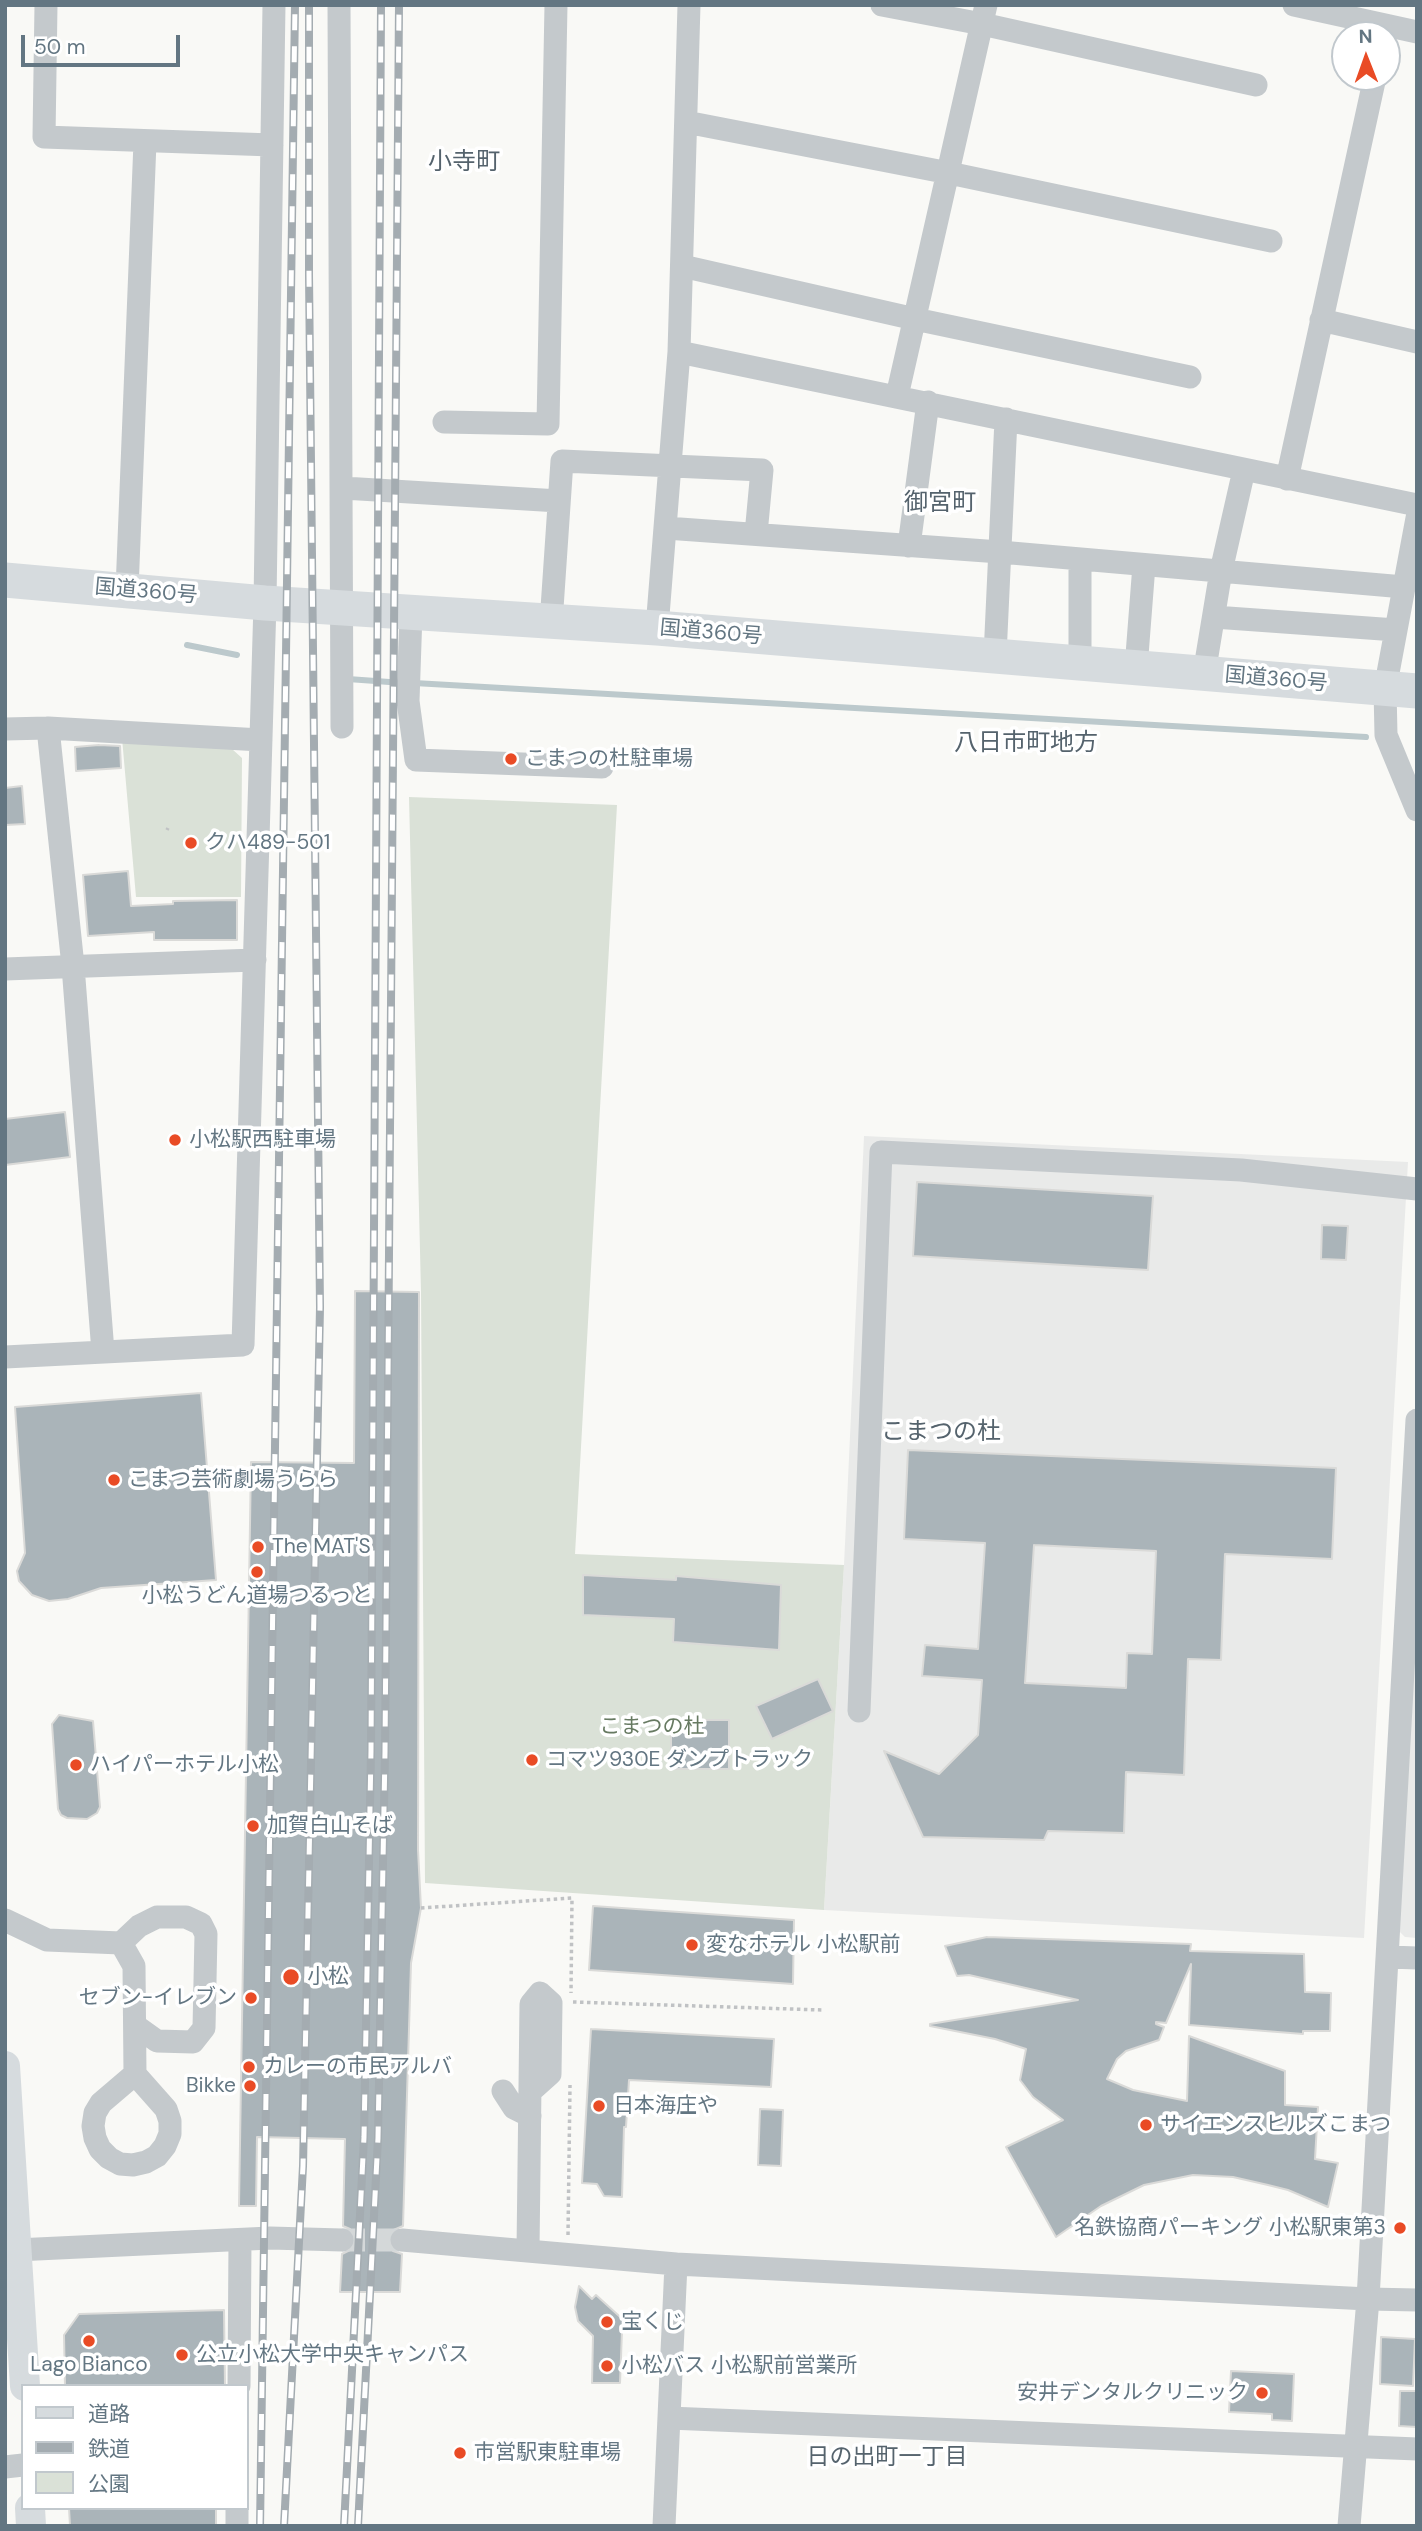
<!DOCTYPE html>
<html>
<head>
<meta charset="utf-8">
<style>
  body { margin:0 }
  #map { position:relative; width:1422px; height:2531px; overflow:hidden; background:#f9f9f6; font-family:"DM Sans","Noto Sans JP",sans-serif }
  canvas { display:block }
  .frame { position:absolute; inset:0; border:7px solid #637682; pointer-events:none }
  .legend { position:absolute; left:21px; top:2384px; width:228px; height:126px; box-sizing:border-box; background:#fff; border:2px solid #c1c8cd; margin:0; padding:9px 12px; list-style:none; font-size:21px; color:#637682 }
  .legend li { display:flex; align-items:center; gap:14px; height:35px }
  .legend b { width:35px; border:2px solid #c1c8cd }
  .north { position:absolute; left:1331px; top:21px; width:70px; height:70px; box-sizing:border-box; background:#fff; border:2px solid #c1c8cd; border-radius:50%; rotate:359deg; font-size:19px; font-weight:700; line-height:28px; text-align:center; color:#637682 }
  .north::after { content:''; display:block; margin:auto; width:24px; height:32px; background:#e94b25; clip-path:polygon(50% 0,100% 100%,50% 72%,0 100%) }
  .scale { position:absolute; left:21px; top:35px; width:159px; height:32px; box-sizing:border-box; border:4px solid #637682; border-top:0; padding-left:9px; font-size:21px; line-height:24px; white-space:nowrap; color:#637682; -webkit-text-stroke:5px #fff; paint-order:stroke }
</style>
</head>
<body>
<div id="map">
<canvas width="1422" height="2531"></canvas>
<div class="frame"></div>
<ul class="legend">
<li><b style="height:9px;background:#d6dbde"></b>道路</li>
<li><b style="height:9px;background:#a4acb1"></b>鉄道</li>
<li><b style="height:19px;background:#dae1d7"></b>公園</li>
</ul>
<div class="north">N</div>
<div class="scale">50 m</div>
</div>
<script>
const g = document.querySelector('canvas').getContext('2d');
g.lineJoin = 'round';
function fillPath(path, color) {
  g.fillStyle = color;
  g.fill(path, 'evenodd');
}
function shape(rows) {
  const path = new Path2D();
  for (const r of rows) {
    path.moveTo(r[0], r[1]);
    for (let i = 2; i < r.length; i += 2) path.lineTo(r[i], r[i + 1]);
  }
  return path;
}
function stroke(path, color, width, dash) {
  g.strokeStyle = color;
  g.lineWidth = width;
  g.lineCap = dash ? 'butt' : 'round';
  g.setLineDash(dash || []);
  g.stroke(path);
}
function drawText(font, color, halo, rows, align = 'center') {
  g.font = font + ' "DM Sans","Noto Sans JP",sans-serif';
  g.lineWidth = 7;
  g.setLineDash([]);
  g.textBaseline = 'middle';
  g.strokeStyle = halo;
  g.fillStyle = color;
  for (const [text, x, y, turn = 0] of rows) {
    g.save();
    g.translate(x, y);
    g.rotate((+turn || 0) * Math.PI / 180);
    g.textAlign = isNaN(turn) ? turn : align;
    if (halo) g.strokeText(text, 0, 0);
    g.fillText(text, 0, 0);
    g.restore();
  }
}
const built = shape([
  [864,1136,1408,1162,1364,1938,824,1910,844,1565],
  [1412,1644,1417,1644,1417,1938,1405,1937,1396,1928]
]);
const green = shape([
  [122,738,232,749,242,758,241,897,136,897],
  [409,797,617,805,575,1554,844,1565,824,1910,425,1883,421,1292]
]);
const stream = shape([
  [187,645,237,655],
  [348,679,403,683],
  [414,683,1366,737]
]);
const building = shape([
  [99,745,120,746,121,768,76,771,75,747,99,745],
  [22,786,25,824,5,825,5,788,22,786],
  [128,871,131,906,173,904,173,901,237,900,237,940,154,940,154,932,88,936,83,875,128,871],
  [65,1112,70,1157,5,1165,5,1119,65,1112],
  [917,1182,1153,1196,1148,1270,913,1256,917,1182],
  [1322,1225,1348,1226,1346,1260,1321,1259,1322,1225],
  [355,1291,419,1292,418,1850,421,1908,411,1963,403,2226,391,2231,388,2239,393,2251,402,2254,400,2292,340,2292,342,2254,354,2248,356,2240,350,2229,343,2226,345,2139,257,2137,256,2206,239,2206,251,1462,354,1463,355,1291],
  [201,1393,216,1580,101,1588,68,1599,49,1601,32,1595,19,1581,17,1571,25,1553,15,1407,201,1393],
  [908,1450,1336,1468,1332,1559,1225,1554,1221,1660,1188,1659,1184,1775,1126,1772,1124,1833,1048,1831,1044,1840,923,1837,884,1751,939,1774,978,1735,982,1680,922,1676,925,1645,978,1649,985,1543,904,1539,908,1450],
  [1034,1545,1156,1551,1152,1654,1127,1653,1126,1688,1025,1683,1034,1545],
  [583,1575,676,1580,676,1576,781,1585,779,1650,673,1642,674,1619,583,1615,583,1575],
  [818,1679,833,1711,772,1739,756,1706,818,1679],
  [59,1715,93,1721,100,1807,97,1813,87,1819,67,1818,61,1815,58,1809,52,1724,59,1715],
  [671,1720,729,1720,729,1769,671,1769,671,1720],
  [593,1906,794,1920,793,1984,589,1970,593,1906],
  [987,1937,1191,1944,1190,1951,1304,1954,1305,1992,1331,1993,1330,2031,1303,2031,1303,2034,1189,2025,1191,1964,1166,2023,1156,2022,1156,2024,1164,2027,1159,2040,1126,2051,1117,2059,1107,2079,1133,2090,1187,2101,1189,2036,1285,2071,1285,2105,1318,2107,1315,2159,1338,2163,1328,2207,1288,2190,1268,2185,1233,2177,1193,2175,1144,2185,1101,2206,1056,2237,1006,2147,1063,2120,1033,2097,1020,2080,1026,2049,995,2039,930,2026,930,2024,1078,2000,969,1975,957,1976,945,1946,987,1937],
  [591,2029,774,2039,771,2087,629,2080,626,2127,624,2127,622,2197,604,2196,597,2184,582,2183,591,2029],
  [760,2109,783,2110,781,2166,758,2165,760,2109],
  [579,2286,592,2299,596,2295,629,2325,622,2331,620,2383,592,2383,593,2336,578,2321,575,2307,579,2286],
  [224,2310,225,2386,65,2386,64,2335,79,2314,224,2310],
  [1381,2337,1415,2339,1413,2386,1380,2384,1381,2337],
  [1231,2371,1294,2374,1292,2421,1272,2420,1272,2414,1229,2412,1231,2371],
  [1400,2391,1417,2391,1417,2427,1399,2426,1400,2391],
  [69,2508,216,2508,216,2526,70,2526,69,2508]
]);
const minorTunnel = shape([
  [342,2240,402,2240]
]);
const path = shape([
  [167,830,168,828],
  [421,1908,572,1898,571,1993],
  [573,2002,822,2010],
  [568,2235,570,2085]
]);
const minor = shape([
  [46,5,44,137,272,145],
  [339,5,342,727],
  [882,5,982,24,1256,85],
  [1294,5,1417,32],
  [686,122,949,173,1271,241],
  [682,266,915,319,1190,377],
  [1321,320,1417,342],
  [679,352,1417,505],
  [897,396,986,5],
  [444,422,548,424,556,5],
  [1287,479,1375,77],
  [343,488,559,501],
  [1417,518,1385,689,1386,735,1417,810],
  [666,528,1000,552,1404,587],
  [909,546,928,402],
  [1080,559,1080,664],
  [127,590,145,142],
  [411,613,408,701,416,760,602,767],
  [1214,617,1396,630],
  [551,623,562,461,762,470,756,534],
  [657,628,679,352,689,5],
  [995,656,1006,419],
  [1136,668,1144,565],
  [1204,674,1221,571,1244,470],
  [48,728,73,966,103,1352],
  [5,729,48,728,261,740],
  [5,969,255,960],
  [5,1357,243,1345,265,603,274,5],
  [859,1711,881,1152,1241,1170,1417,1189],
  [5,1920,47,1940,121,1943,134,1966,135,2074],
  [121,1943,139,1926,157,1917,186,1917,201,1924,206,1934,204,2028,193,2042,157,2041,136,2026],
  [1389,1957,1417,1958],
  [135,2074,166,2109,170,2121,170,2134,165,2146,157,2156,146,2162,133,2165,120,2164,109,2158,100,2149,95,2138,93,2126,95,2113,101,2103,135,2074],
  [503,2091,514,2108,530,2116],
  [402,2240,676,2264,664,2526],
  [16,2250,270,2238,342,2240],
  [528,2250,531,2004,540,1993,551,2003,550,2074,531,2091],
  [676,2264,1368,2299,1417,2300],
  [239,2386,240,2240],
  [669,2418,1417,2449],
  [5,2467,23,2465],
  [237,2526,237,2508],
  [1349,2526,1368,2299,1417,1420]
]);
const major = shape([
  [5,2066,25,2386],
  [30,2508,31,2526]
]);
const highway = shape([
  [5,580,265,603,657,628,1417,691]
]);
const rail = shape([
  [260,2526,295,5],
  [284,2526,303,2166,320,1307,309,275,309,5],
  [344,2526,364,2137,371,1751,381,5],
  [358,2526,378,2138,385,1752,399,5]
]);
const markers = [
  [511,759,7,"#e94b25"],
  [191,843,7,"#e94b25"],
  [175,1140,7,"#e94b25"],
  [114,1480,7,"#e94b25"],
  [258,1547,7,"#e94b25"],
  [257,1572,7,"#e94b25"],
  [532,1760,7,"#e94b25"],
  [76,1765,7,"#e94b25"],
  [253,1826,7,"#e94b25"],
  [692,1945,7,"#e94b25"],
  [291,1977,9,"#e94b25"],
  [251,1998,7,"#e94b25"],
  [249,2067,7,"#e94b25"],
  [250,2086,7,"#e94b25"],
  [599,2106,7,"#e94b25"],
  [1146,2125,7,"#e94b25"],
  [1400,2228,7,"#e94b25"],
  [607,2322,7,"#e94b25"],
  [89,2341,7,"#e94b25"],
  [182,2355,7,"#e94b25"],
  [607,2366,7,"#e94b25"],
  [1262,2393,7,"#e94b25"],
  [460,2453,7,"#e94b25"]
];
const streetNames = [
  ["国道360号",146,592,5],
  ["国道360号",711,633,5],
  ["国道360号",1276,680,5]
];
const poiNames = [
  ["こまつの杜駐車場",525,759],
  ["クハ489-501",205,843],
  ["小松駅西駐車場",189,1140],
  ["こまつ芸術劇場うらら",128,1480],
  ["The MAT'S",272,1547],
  ["小松うどん道場つるっと",257,1596,"center"],
  ["コマツ930E ダンプトラック",546,1760],
  ["ハイパーホテル小松",90,1765],
  ["加賀白山そば",267,1826],
  ["変なホテル 小松駅前",706,1945],
  ["小松",307,1977],
  ["セブン-イレブン",237,1998,"right"],
  ["カレーの市民アルバ",263,2067],
  ["Bikke",236,2086,"right"],
  ["日本海庄や",613,2106],
  ["サイエンスヒルズこまつ",1160,2125],
  ["名鉄協商パーキング 小松駅東第3",1386,2228,"right"],
  ["宝くじ",621,2322],
  ["公立小松大学中央キャンパス",196,2355],
  ["Lago Bianco",89,2365,"center"],
  ["小松バス 小松駅前営業所",621,2366],
  ["安井デンタルクリニック",1248,2393,"right"],
  ["市営駅東駐車場",474,2453]
];
const parkNames = [
  ["こまつの杜",652,1727]
];
const neighbourhoodNames = [
  ["日の出町一丁目",887,2458]
];
const quarterNames = [
  ["小寺町",464,163],
  ["御宮町",940,504],
  ["八日市町地方",1026,744],
  ["こまつの杜",941,1433]
];
fillPath(built, '#e9eae9');
fillPath(green, '#dae1d7');
stroke(stream, '#bcc9cc', 6);
fillPath(building, '#aab4b9');
stroke(building, '#dadad8', 2);
stroke(minorTunnel, '#d4d8d9', 23, [23, 11]);
stroke(path, '#c0c2c4', 3.5, [3.5, 3.5]);
stroke(minor, '#c4c9cc', 23);
stroke(major, '#d6dbde', 30);
stroke(highway, '#d6dbde', 35);
stroke(rail, '#a4acb1', 8);
stroke(rail, '#fff', 5, [16]);
for (const [x, y, r, color] of markers) {
  const dot = new Path2D();
  dot.arc(x, y, r, 0, 2 * Math.PI);
  g.fillStyle = color;
  g.fill(dot);
  stroke(dot, '#fff', 2.5);
}
drawText('21px', '#637682', '#fff', streetNames);
drawText('21px', '#637682', '#fff', poiNames, 'left');
drawText('21px', '#677a62', '#fff', parkNames);
drawText('23px', '#55636d', '#fff', neighbourhoodNames);
drawText('24px', '#55636d', '#fff', quarterNames);
</script>
</body>
</html>
